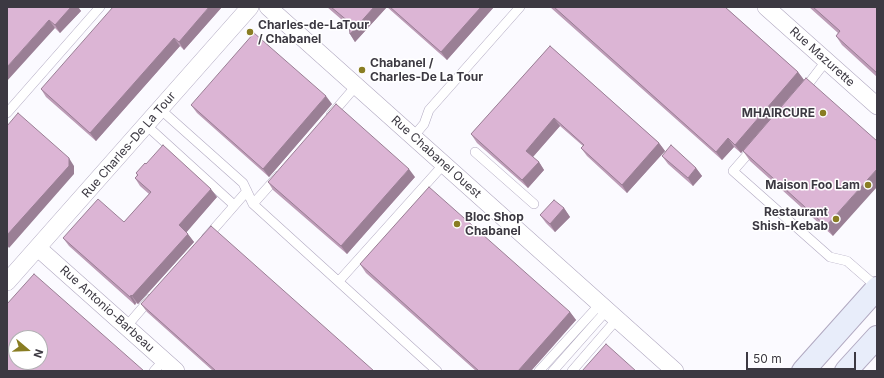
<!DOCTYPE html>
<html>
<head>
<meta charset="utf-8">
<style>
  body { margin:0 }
  #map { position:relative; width:884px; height:378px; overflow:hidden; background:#fbfaff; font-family:Inter,sans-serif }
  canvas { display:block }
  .frame { position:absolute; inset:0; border:8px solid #3c3942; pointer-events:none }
  .north { position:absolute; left:8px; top:330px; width:40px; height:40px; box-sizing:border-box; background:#fff; border:1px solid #b1b0b3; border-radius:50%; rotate:109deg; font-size:11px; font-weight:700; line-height:16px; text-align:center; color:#3c3942 }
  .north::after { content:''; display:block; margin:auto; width:14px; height:18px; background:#897d23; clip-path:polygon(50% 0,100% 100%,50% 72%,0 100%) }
  .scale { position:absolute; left:746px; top:352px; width:110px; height:18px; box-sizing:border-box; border:2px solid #3c3942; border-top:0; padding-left:5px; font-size:12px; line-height:14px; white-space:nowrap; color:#3c3942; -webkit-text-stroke:3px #fff; paint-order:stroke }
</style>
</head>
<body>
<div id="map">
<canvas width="884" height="378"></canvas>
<div class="frame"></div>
<div class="north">N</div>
<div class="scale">50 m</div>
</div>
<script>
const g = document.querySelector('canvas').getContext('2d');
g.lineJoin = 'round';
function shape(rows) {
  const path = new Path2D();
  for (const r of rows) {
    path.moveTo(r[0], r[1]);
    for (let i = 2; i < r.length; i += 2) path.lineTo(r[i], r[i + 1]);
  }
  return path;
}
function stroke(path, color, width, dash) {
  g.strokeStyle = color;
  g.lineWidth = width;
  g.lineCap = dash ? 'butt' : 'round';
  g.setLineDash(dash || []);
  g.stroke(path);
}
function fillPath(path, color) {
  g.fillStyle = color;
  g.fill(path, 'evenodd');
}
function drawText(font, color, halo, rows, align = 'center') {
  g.font = font + ' Inter,sans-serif';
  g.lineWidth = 3;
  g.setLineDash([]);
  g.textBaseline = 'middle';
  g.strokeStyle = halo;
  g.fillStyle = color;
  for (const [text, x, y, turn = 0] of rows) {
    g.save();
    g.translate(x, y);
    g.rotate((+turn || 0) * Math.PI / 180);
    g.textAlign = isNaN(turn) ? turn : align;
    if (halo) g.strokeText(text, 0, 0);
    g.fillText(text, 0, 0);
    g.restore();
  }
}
const lane = shape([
  [803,91,826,61],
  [160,109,243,183,253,204,437,371],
  [7,113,100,7],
  [331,115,356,86],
  [146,125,234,205],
  [413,137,424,124,429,110,520,7],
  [754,147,733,171,830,257,847,261,877,287],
  [475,152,534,204],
  [253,204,278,176],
  [206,238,247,191],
  [339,281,444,164],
  [126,327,150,299],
  [154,371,164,360],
  [539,371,600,304],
  [553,371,607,310],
  [572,371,617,319]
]);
const street = shape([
  [268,7,675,371],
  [766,7,877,106],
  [38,248,176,371],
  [7,282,250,7]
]);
const secondary = shape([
  [803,371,877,288],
  [846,371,877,337]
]);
const wall = shape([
  [7,7,78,7,81,11,60,33,55,28],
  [222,7,184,50,180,46,96,141,46,97,41,89],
  [327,7,387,7,355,42,350,34,349,26],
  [387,7,494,7,447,60],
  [550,7,725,7,798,72,804,80,741,153,734,147,722,160],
  [809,7,877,7,877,77,842,45,836,36,838,33],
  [550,46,659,143,665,151,627,193,587,156,581,148,583,146,560,126,533,157,539,162,544,170,528,188,477,143,471,134],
  [806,78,833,236,750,161,743,151],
  [332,104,269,177,197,113,191,105],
  [662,156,696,168,702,176,693,186,668,164],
  [146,164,217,197,186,232,194,242,138,304,136,303,135,305,69,246,63,238,124,222,149,194,140,186,135,178,137,175,136,173],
  [415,177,347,254,273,190,268,182],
  [564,208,570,217,555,232,546,223,540,215],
  [360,264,570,312,576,320,531,371,476,371,366,273],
  [141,304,374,371,213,371,147,312]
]);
const shadedWall = shape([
  [71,7,78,7,81,11,60,33,55,25],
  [209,7,222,7,184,50,179,42],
  [374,7,387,7,355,42,350,34],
  [481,7,494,7,447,60,441,52],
  [49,20,55,28,7,81,7,67],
  [174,38,180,46,96,141,90,133],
  [798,72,804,80,741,153,735,145],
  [326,96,332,104,269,177,263,169],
  [554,118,560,126,531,159,526,151],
  [728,138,734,147,722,160,716,152],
  [659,143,665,151,627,193,622,185],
  [69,158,74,166,74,174,9,248,7,245,7,235],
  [539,162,544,170,528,188,522,180],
  [696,168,702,176,693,186,688,178],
  [409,169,415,177,347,254,341,246],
  [877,169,877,187,833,236,826,226],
  [211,189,217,197,185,234,179,225],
  [564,208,570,217,555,232,550,224],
  [188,234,194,242,138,304,132,296],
  [131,295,136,303,135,305,130,297],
  [570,312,576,320,531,371,518,371]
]);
const building = shape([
  [7,7,71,7,55,25,49,20,7,67,7,7],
  [113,7,209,7,179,42,174,38,90,133,41,89,113,7],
  [331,7,374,7,350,34,349,22,331,7],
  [390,7,481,7,441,52,390,7],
  [554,7,725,7,798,72,735,145,728,138,716,152,554,7],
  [813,7,877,7,877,73,836,36,840,31,813,7],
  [254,33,326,96,263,169,191,105,254,33],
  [550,46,659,143,622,185,581,148,584,145,554,118,526,151,539,162,522,180,471,134,550,46],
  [806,78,877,141,877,169,826,226,743,151,806,78],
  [336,104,409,169,341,246,268,182,336,104],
  [18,113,69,158,69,166,7,235,7,126,18,113],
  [163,145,211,189,179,225,188,234,132,296,131,295,130,297,63,238,98,199,124,222,151,192,135,178,138,175,136,173,145,163,146,164,163,145],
  [671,145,696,168,688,178,662,156,671,145],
  [429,187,570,312,518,371,479,371,360,264,429,187],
  [554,200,564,208,550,224,540,215,554,200],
  [211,226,374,371,216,371,141,304,211,226],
  [34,274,144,371,7,371,7,304,34,274],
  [16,338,40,338,40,362,16,362,16,338],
  [606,344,636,371,582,371,606,344]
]);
const markers = [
  [250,32,4,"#897d23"],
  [362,70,4,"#897d23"],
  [823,113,4,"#897d23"],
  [868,185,4,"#897d23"],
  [836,219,4,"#897d23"],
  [457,224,4,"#897d23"]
];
const poiNames = [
  ["Charles-de-LaTour",258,25],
  ["/ Chabanel",258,39],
  ["Chabanel /",370,63],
  ["Charles-De La Tour",370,77],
  ["MHAIRCURE",815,113,"right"],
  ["Maison Foo Lam",860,185,"right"],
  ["Restaurant",828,212,"right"],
  ["Shish-Kebab",828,226,"right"],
  ["Bloc Shop",465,217],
  ["Chabanel",465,231]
];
const streetNames = [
  ["Rue Mazurette",822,57,42],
  ["Rue Charles-De La Tour",129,145,-49],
  ["Rue Chabanel Ouest",436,157,42],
  ["Rue Antonio-Barbeau",107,309,42]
];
stroke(lane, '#b1a9c1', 10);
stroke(street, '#b1a9c1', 18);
stroke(secondary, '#b1a9c1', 24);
stroke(lane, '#fff', 9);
stroke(street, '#fff', 17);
stroke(secondary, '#e8edfa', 22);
fillPath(wall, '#bd9cb7');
fillPath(shadedWall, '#9a7f95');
fillPath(building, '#dcb5d5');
stroke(building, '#9a7f95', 1);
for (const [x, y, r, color] of markers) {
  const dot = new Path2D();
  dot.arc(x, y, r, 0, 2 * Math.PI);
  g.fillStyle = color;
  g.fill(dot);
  stroke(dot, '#fff', 1.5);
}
drawText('bold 12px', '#3c3942', '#fff', poiNames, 'left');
drawText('12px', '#3c3942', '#fff', streetNames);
</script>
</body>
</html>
